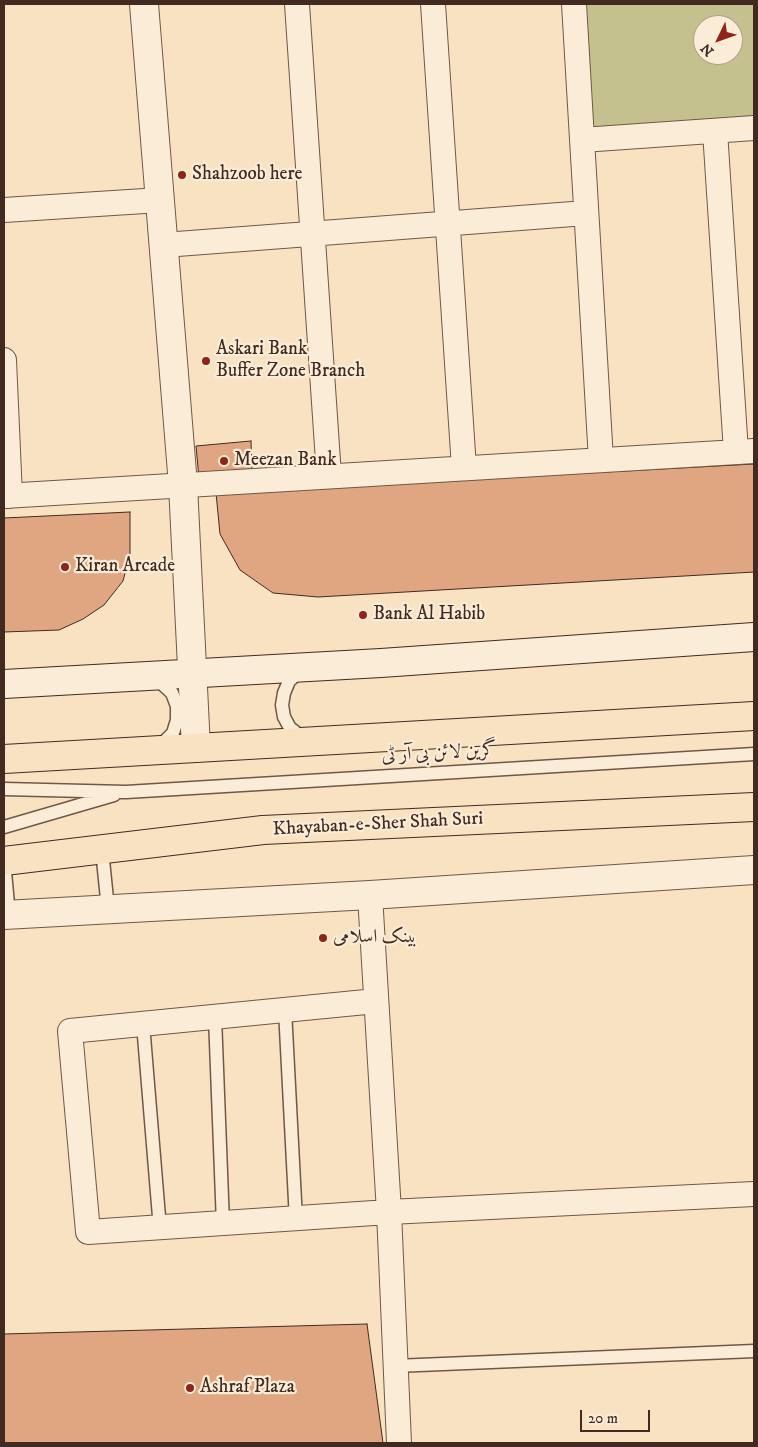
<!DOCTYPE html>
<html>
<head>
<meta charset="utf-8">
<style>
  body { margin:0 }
  #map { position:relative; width:758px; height:1447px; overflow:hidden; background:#f8e2c2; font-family:"IM FELL DW Pica",serif }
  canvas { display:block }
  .frame { position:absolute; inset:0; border:5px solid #432a20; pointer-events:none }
  .north { position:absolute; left:693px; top:15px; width:50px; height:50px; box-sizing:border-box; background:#faecd7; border:1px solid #b19e8e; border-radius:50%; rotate:228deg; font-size:14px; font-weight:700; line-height:20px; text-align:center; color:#432a20 }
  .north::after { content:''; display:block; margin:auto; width:18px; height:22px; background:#8f2418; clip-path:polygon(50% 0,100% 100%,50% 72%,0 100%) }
  .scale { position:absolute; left:580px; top:1410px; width:70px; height:22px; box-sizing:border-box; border:2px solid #432a20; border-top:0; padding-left:6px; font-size:15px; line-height:18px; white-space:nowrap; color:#432a20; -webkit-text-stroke:4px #faecd7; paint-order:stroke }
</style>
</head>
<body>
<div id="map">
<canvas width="758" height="1447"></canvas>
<div class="frame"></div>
<div class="north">N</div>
<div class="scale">20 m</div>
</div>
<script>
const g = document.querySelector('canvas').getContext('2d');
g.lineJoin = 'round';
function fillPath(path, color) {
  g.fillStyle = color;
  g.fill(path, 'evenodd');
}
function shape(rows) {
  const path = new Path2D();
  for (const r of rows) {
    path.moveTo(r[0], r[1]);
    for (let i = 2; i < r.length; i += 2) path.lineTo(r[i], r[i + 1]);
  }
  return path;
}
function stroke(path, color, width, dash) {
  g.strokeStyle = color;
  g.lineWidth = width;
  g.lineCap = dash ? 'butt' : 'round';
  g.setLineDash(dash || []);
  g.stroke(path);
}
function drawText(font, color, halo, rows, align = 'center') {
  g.font = font + ' "IM FELL DW Pica",Amiri,serif';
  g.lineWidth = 4.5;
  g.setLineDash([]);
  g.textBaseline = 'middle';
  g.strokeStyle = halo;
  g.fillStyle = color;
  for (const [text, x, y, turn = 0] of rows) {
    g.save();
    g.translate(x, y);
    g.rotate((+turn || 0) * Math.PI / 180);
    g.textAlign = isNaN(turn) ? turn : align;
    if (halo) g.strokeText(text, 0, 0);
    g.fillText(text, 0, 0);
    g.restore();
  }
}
const green = shape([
  [573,4,754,4,754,128,582,140],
  [703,25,733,25,733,55,703,55]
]);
const building = shape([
  [251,441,252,476,199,478,196,446,251,441],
  [754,464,754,572,318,597,273,593,240,570,220,534,216,493,754,464],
  [130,512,130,554,123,581,104,605,83,619,59,630,4,632,4,518,130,512],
  [367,1324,383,1443,4,1443,4,1334,367,1324]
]);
const service = shape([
  [300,671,289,681,284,693,282,705,284,717,290,728,304,739],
  [156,678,172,693,177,706,177,720,173,733,160,746],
  [4,789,126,792,754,754],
  [4,827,114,795],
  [102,850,108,909],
  [4,861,9,915],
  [285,1010,296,1220],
  [215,1017,223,1224],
  [143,1024,160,1229],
  [395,1366,754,1351]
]);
const minor = shape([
  [297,4,329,476],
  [433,4,464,468],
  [574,4,601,460],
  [715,131,736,452],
  [582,140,754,128],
  [4,210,160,200],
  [164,245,586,213],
  [4,360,10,496],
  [4,496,754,451],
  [370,895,389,1212,399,1443],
  [376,1001,70,1031,88,1232,389,1212,754,1194]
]);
const tertiary = shape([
  [144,4,183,485,196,748],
  [4,915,370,895,754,870]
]);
const secondary = shape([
  [4,684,381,663,754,637]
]);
const primary = shape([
  [4,759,754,716],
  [4,861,263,830,754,807]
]);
const markers = [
  [182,175,5,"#8f2418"],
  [206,361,5,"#8f2418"],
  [224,461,5,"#8f2418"],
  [65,567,5,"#8f2418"],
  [363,615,5,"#8f2418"],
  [323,938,5,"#8f2418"],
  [190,1388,5,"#8f2418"]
];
const poiNames = [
  ["Shahzoob here",192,175],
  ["Askari Bank",216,350],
  ["Buffer Zone Branch",216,372],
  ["Meezan Bank",234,461],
  ["Kiran Arcade",75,567],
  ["Bank Al Habib",373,615],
  ["بینک اسلامی",333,938],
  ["Ashraf Plaza",200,1388]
];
const streetNames = [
  ["گرین لائن بی آر ٹی",439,754,-3],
  ["Khayaban-e-Sher Shah Suri",378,825,-3]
];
fillPath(green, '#c5c18e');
fillPath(building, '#e0a681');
stroke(building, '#432a20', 1);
stroke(service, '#705848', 15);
stroke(minor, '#705848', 26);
stroke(tertiary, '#705848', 30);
stroke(secondary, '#432a20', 30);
stroke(primary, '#432a20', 30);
stroke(service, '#faecd7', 12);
stroke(minor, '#faecd7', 24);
stroke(tertiary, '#faecd7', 28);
stroke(secondary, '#faecd7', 28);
stroke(primary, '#f8e2c2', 28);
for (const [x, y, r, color] of markers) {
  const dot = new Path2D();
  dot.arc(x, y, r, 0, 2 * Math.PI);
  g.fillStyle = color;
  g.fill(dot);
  stroke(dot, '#faecd7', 2);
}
drawText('19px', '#432a20', '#faecd7', poiNames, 'left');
drawText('19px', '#432a20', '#faecd7', streetNames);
</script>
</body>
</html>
